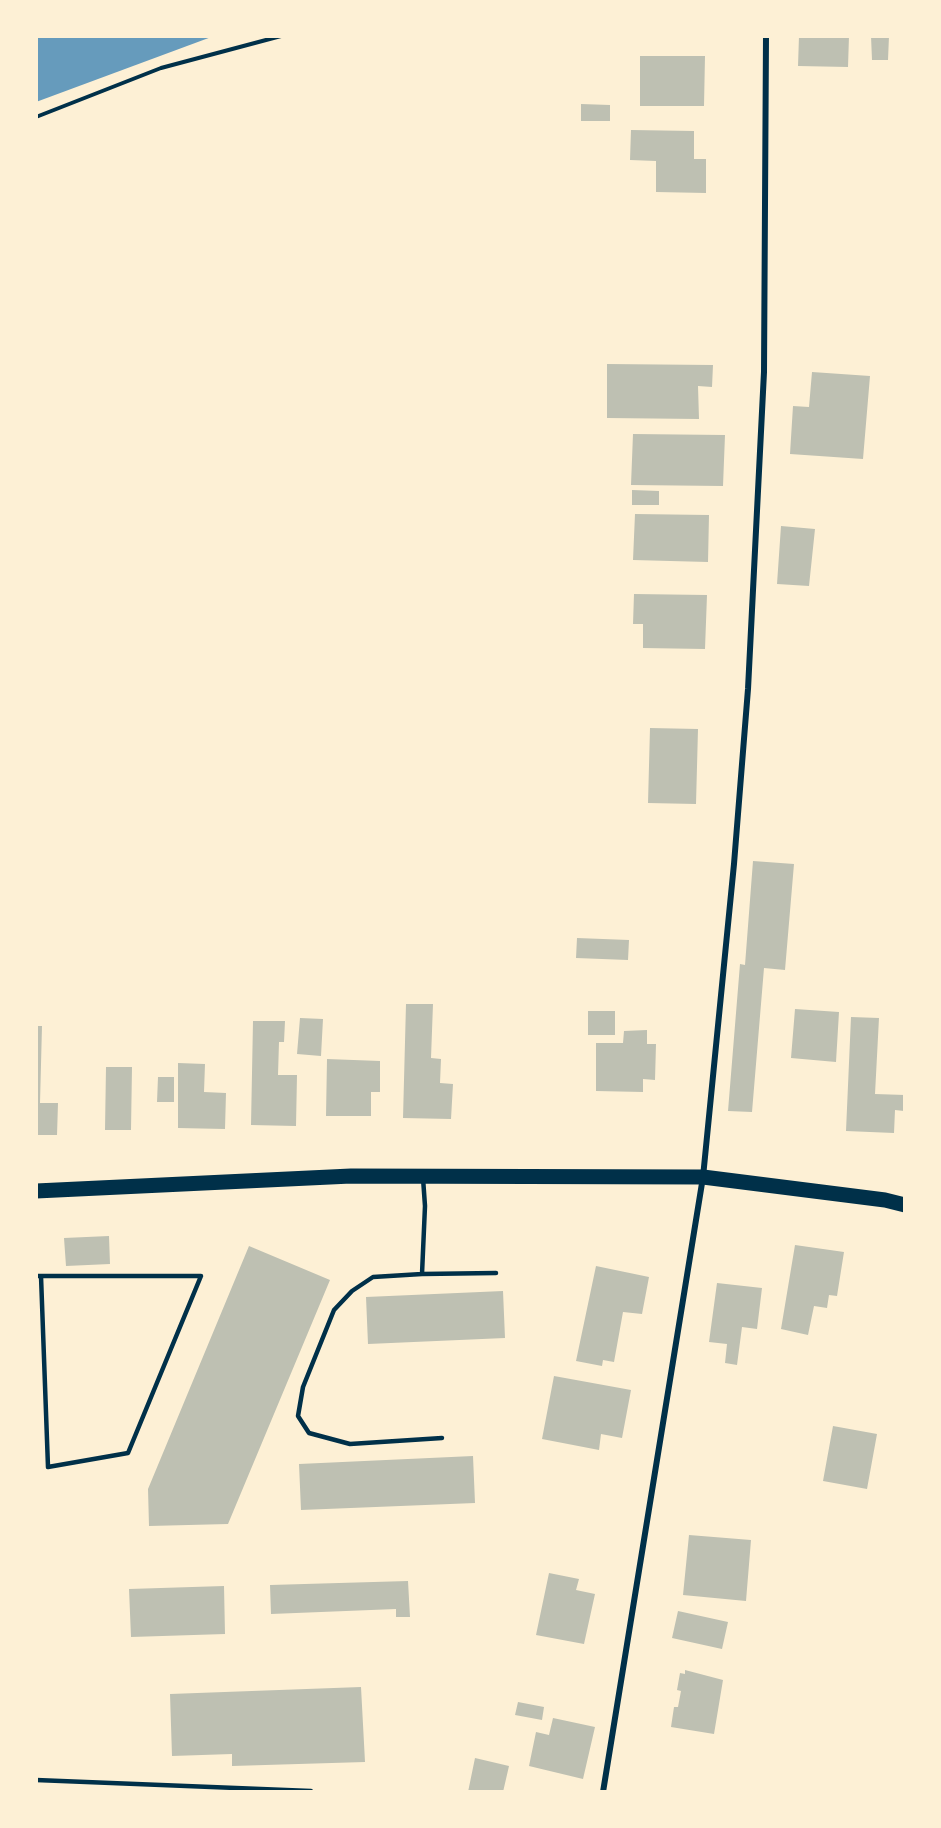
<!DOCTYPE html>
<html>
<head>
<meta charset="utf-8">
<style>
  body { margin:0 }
  #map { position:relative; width:941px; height:1828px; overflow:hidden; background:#fdf0d5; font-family:Spectral,serif }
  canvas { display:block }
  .frame { position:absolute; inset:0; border:38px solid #fdf0d5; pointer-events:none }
</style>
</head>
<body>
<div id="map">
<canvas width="941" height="1828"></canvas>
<div class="frame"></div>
</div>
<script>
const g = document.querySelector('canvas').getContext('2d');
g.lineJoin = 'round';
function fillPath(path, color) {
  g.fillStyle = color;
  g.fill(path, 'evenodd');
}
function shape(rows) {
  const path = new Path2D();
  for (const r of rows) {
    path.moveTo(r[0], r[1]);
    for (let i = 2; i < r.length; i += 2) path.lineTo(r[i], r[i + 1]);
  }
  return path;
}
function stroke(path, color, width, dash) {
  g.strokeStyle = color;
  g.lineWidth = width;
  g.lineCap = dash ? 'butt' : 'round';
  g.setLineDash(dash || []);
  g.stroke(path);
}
const water = shape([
  [36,36,214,36,36,102]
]);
const building = shape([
  [799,36,849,36,848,67,798,66],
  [871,36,889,36,888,60,872,60],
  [640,56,705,56,704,106,640,106],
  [581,104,610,105,610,121,581,121],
  [631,130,694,131,694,159,706,159,706,193,656,192,656,161,630,160],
  [607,364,713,365,712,387,698,386,699,419,607,418],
  [812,372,870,376,863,459,790,454,793,406,809,407],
  [633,434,725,435,723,486,631,485],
  [632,490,659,491,659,505,632,505],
  [635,514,709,515,708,562,633,560],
  [781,526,815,529,809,586,777,584],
  [634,594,707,595,705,649,643,648,643,624,633,624],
  [650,728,698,729,696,804,648,803],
  [753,861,794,864,785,970,764,968,752,1112,728,1111,740,964,745,965],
  [577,938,629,940,628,960,576,958],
  [406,1004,433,1004,431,1058,441,1059,440,1083,453,1084,451,1119,403,1118],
  [795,1009,839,1012,836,1062,791,1058],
  [588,1011,615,1011,615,1035,588,1035],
  [851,1017,879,1018,875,1094,905,1095,904,1111,895,1110,894,1133,846,1131],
  [300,1018,323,1019,321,1056,297,1054],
  [253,1021,285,1021,284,1042,279,1042,278,1075,297,1075,296,1126,251,1125],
  [36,1026,42,1026,40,1103,58,1103,57,1135,36,1135],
  [647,1030,647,1044,656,1044,655,1080,643,1079,643,1092,596,1091,596,1043,623,1043,624,1031],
  [327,1059,380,1061,380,1092,371,1092,371,1116,326,1116],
  [178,1063,205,1064,204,1092,226,1093,225,1129,178,1128],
  [106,1067,132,1067,131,1130,105,1130],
  [158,1077,174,1077,174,1102,157,1102],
  [109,1236,110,1264,66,1266,64,1238],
  [795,1245,844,1252,837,1296,829,1295,827,1308,814,1306,808,1335,781,1329],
  [249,1246,330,1280,228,1524,149,1526,148,1489],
  [596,1266,649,1277,642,1314,623,1312,614,1362,603,1360,602,1366,576,1361],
  [717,1283,762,1288,757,1329,742,1327,737,1365,725,1363,727,1344,709,1342],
  [503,1291,505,1338,368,1344,366,1297],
  [554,1376,631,1390,622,1438,601,1434,599,1450,542,1439],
  [833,1426,877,1434,867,1489,823,1481],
  [473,1456,475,1503,301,1510,299,1464],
  [689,1535,751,1540,746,1601,683,1595],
  [549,1573,579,1579,576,1590,595,1594,584,1644,536,1635],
  [408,1581,410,1617,396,1617,396,1609,271,1614,270,1585],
  [224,1586,225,1634,131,1637,129,1589],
  [678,1611,728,1622,722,1649,672,1638],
  [685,1670,723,1680,714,1734,671,1727,674,1707,678,1707,681,1691,677,1690,680,1673,685,1674],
  [361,1687,365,1762,232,1766,232,1754,172,1756,170,1694],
  [518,1702,544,1707,542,1720,515,1715],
  [553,1718,595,1727,583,1779,529,1766,536,1732,549,1735],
  [475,1758,509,1766,503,1792,468,1792]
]);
const path = shape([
  [36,117,161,68,281,36]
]);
const service = shape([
  [423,1178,425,1206,422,1274,496,1273],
  [422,1274,373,1277,352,1291,334,1310,303,1387,298,1416,309,1433,350,1444,442,1438],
  [36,1276,201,1276,128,1453,48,1467,41,1276],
  [36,1780,311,1791,312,1792]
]);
const minor = shape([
  [603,1792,703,1177,734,864,748,689,764,372,766,36]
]);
const primary = shape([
  [36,1191,351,1176,703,1177,885,1200,905,1205]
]);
fillPath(water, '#669bbc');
fillPath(building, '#bec0b2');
stroke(path, '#003049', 4);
stroke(service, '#003049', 4.5);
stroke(minor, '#003049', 6);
stroke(primary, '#003049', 15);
</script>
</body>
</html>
